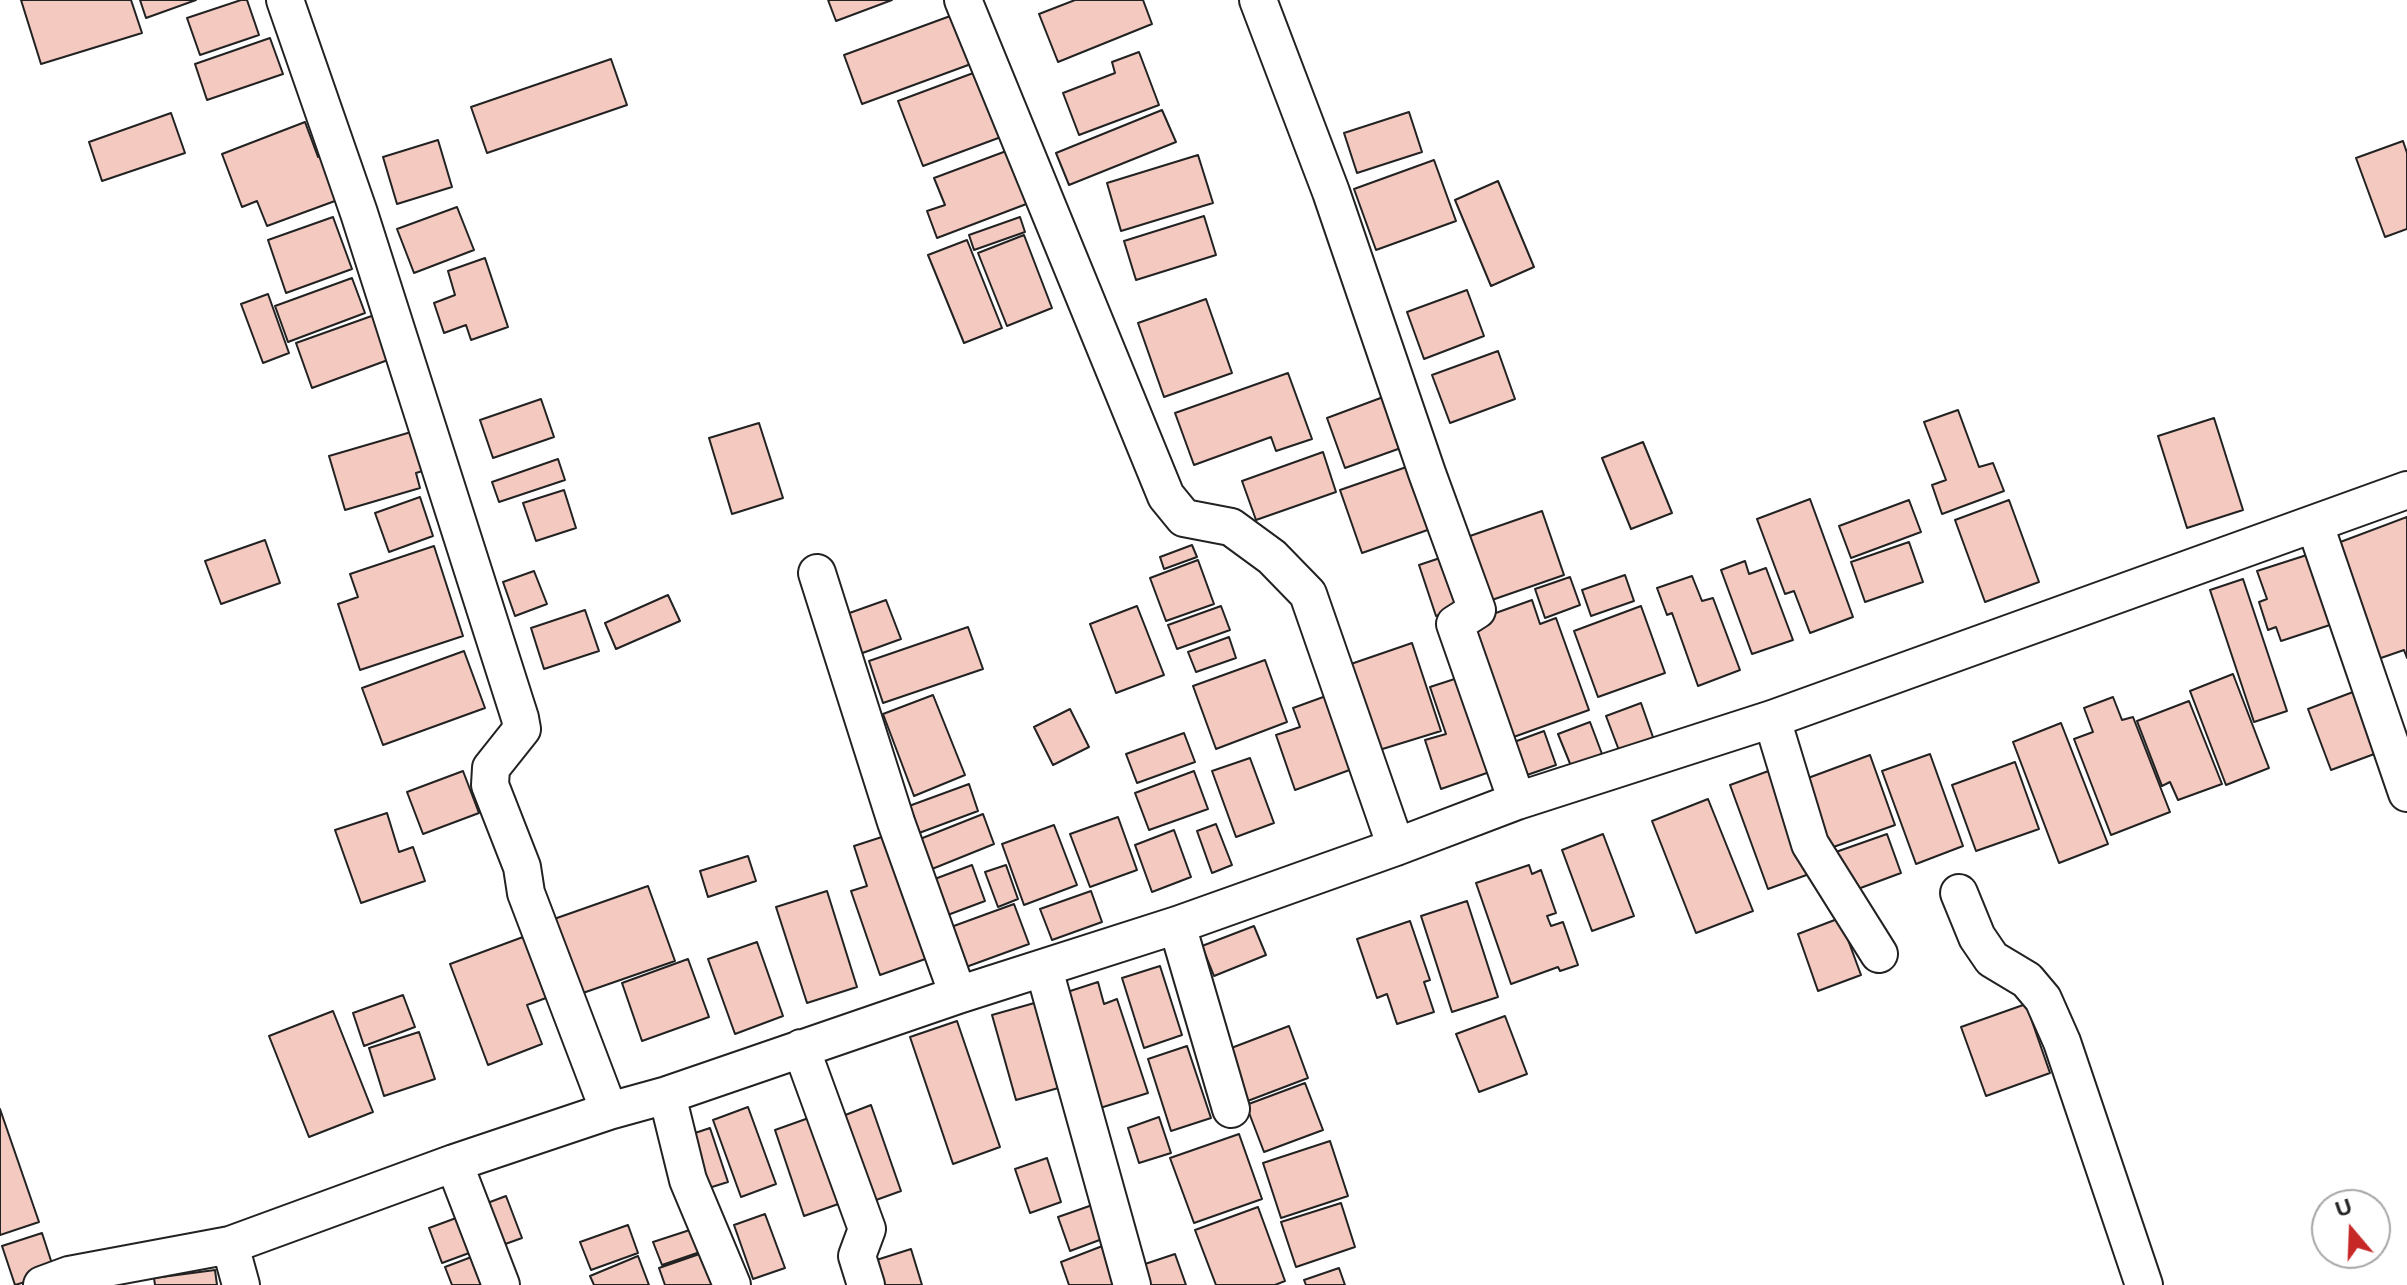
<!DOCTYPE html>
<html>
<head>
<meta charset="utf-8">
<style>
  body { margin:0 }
  #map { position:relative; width:2407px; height:1285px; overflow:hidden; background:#fff; font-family:Helvetica,sans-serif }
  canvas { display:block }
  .north { position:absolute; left:2311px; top:1189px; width:80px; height:80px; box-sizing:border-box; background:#fff; border:2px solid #a7a7a7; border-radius:50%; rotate:341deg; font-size:22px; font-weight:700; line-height:32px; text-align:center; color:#222 }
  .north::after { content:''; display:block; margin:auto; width:28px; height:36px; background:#c62828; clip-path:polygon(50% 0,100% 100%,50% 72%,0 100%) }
</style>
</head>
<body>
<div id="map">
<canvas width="2407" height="1285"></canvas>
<div class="north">U</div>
</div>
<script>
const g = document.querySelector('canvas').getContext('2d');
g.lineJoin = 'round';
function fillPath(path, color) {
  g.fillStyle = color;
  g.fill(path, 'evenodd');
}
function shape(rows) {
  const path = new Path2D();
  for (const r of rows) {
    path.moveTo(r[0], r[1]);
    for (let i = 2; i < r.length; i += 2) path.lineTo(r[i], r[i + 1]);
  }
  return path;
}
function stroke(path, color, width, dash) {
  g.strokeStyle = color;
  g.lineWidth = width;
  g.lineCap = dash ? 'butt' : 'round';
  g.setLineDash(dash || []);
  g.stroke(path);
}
const building = shape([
  [21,0,131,0,142,33,41,64,21,0],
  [140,0,196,0,146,18,140,0],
  [241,0,247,0,259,35,200,55,187,18,241,0],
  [828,0,892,0,836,21,828,0],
  [1075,0,1143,0,1152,24,1058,62,1039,14,1075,0],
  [953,15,971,64,862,104,844,55,953,15],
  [270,38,283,74,207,100,195,64,270,38],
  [1139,52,1159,105,1079,135,1063,93,1115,73,1112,62,1139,52],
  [611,59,627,105,487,153,471,107,611,59],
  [976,72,1001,137,923,166,898,101,976,72],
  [1162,110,1176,142,1069,185,1056,153,1162,110],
  [1409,112,1422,152,1357,173,1344,133,1409,112],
  [171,113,185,153,102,181,89,142,171,113],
  [305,122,318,157,326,154,343,198,267,226,257,201,242,207,222,154,305,122],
  [438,140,452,187,397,204,383,157,438,140],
  [2403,141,2407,153,2407,229,2385,237,2356,158,2403,141],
  [1009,150,1029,203,937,238,927,211,945,205,934,178,1009,150],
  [1198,155,1213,203,1121,231,1107,183,1198,155],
  [1434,160,1456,221,1376,250,1354,189,1434,160],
  [1498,181,1534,267,1491,286,1455,200,1498,181],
  [457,207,474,250,414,273,397,229,457,207],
  [1204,216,1216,255,1136,280,1124,241,1204,216],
  [333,217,352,269,286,293,268,240,333,217],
  [1020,217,1025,232,974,250,969,235,1020,217],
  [1024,235,1052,308,1007,326,978,253,1024,235],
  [967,240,1002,328,964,343,928,255,967,240],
  [485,258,508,327,471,340,466,325,444,333,434,303,455,295,448,271,485,258],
  [352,278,365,313,288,342,275,306,352,278],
  [1467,290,1484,336,1424,359,1407,312,1467,290],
  [268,294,289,353,263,363,241,304,268,294],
  [1206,299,1232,373,1164,397,1138,323,1206,299],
  [380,313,396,357,312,388,296,343,380,313],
  [1498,351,1515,399,1450,423,1432,375,1498,351],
  [1288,373,1312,439,1276,451,1271,437,1194,465,1175,413,1288,373],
  [1394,393,1412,444,1345,468,1327,418,1394,393],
  [541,399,554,437,493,458,480,420,541,399],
  [1958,410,1979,467,1993,463,2004,491,1942,514,1932,485,1946,480,1924,422,1958,410],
  [2214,418,2243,510,2187,528,2158,436,2214,418],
  [759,423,783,498,732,514,709,438,759,423],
  [418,430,429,469,416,473,420,488,345,510,329,456,418,430],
  [1643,442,1672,513,1631,529,1602,458,1643,442],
  [1323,452,1336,492,1256,520,1242,481,1323,452],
  [558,459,565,480,499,502,492,482,558,459],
  [1418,463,1439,526,1362,553,1340,490,1418,463],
  [564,490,576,528,536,541,523,503,564,490],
  [420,497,433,536,389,552,375,513,420,497],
  [1810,499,1853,617,1810,633,1794,591,1785,594,1757,519,1810,499],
  [1909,500,1921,532,1851,558,1839,526,1909,500],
  [2009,500,2039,582,1985,602,1955,520,2009,500],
  [1542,511,1564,575,1489,601,1467,537,1542,511],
  [2407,517,2407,658,2404,650,2378,659,2335,544,2407,517],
  [265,540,280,583,221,604,205,561,265,540],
  [1909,542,1923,582,1865,602,1851,562,1909,542],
  [1192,545,1197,557,1164,569,1160,557,1192,545],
  [434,546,463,636,360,670,338,604,358,597,350,574,434,546],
  [2313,553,2336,623,2281,641,2276,627,2268,630,2259,602,2267,599,2257,571,2313,553],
  [1452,554,1469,605,1436,616,1419,565,1452,554],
  [1198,560,1214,604,1166,621,1150,578,1198,560],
  [1745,561,1749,574,1766,568,1793,640,1752,654,1721,570,1745,561],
  [534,571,547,604,515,616,503,582,534,571],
  [1625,575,1634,601,1591,616,1582,590,1625,575],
  [1692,576,1702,601,1713,598,1740,670,1698,686,1672,613,1667,615,1657,588,1692,576],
  [1570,577,1580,605,1545,618,1535,589,1570,577],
  [2243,579,2287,711,2254,722,2210,590,2243,579],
  [668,595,680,621,616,649,605,623,668,595],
  [886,600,901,639,857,655,841,616,886,600],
  [1532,600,1540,624,1556,618,1589,710,1508,739,1465,624,1532,600],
  [1137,606,1164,675,1116,693,1090,624,1137,606],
  [1221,606,1230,630,1177,649,1168,625,1221,606],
  [1641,606,1665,673,1598,697,1574,631,1641,606],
  [585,610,599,651,544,669,531,628,585,610],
  [968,627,983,669,883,703,869,661,968,627],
  [1229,637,1236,658,1196,672,1188,652,1229,637],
  [1412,643,1441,731,1376,751,1348,665,1412,643],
  [464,651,485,708,383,745,362,688,464,651],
  [1265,660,1287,722,1216,749,1193,686,1265,660],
  [1473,673,1504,767,1441,789,1425,740,1446,734,1430,687,1473,673],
  [2233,674,2269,768,2226,785,2190,691,2233,674],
  [2353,692,2377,753,2331,770,2308,709,2353,692],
  [933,695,965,775,914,796,883,714,933,695],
  [1326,696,1355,768,1295,790,1276,735,1300,727,1293,708,1326,696],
  [2113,697,2122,720,2133,717,2170,812,2111,835,2074,739,2093,732,2084,708,2113,697],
  [2189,701,2222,784,2178,800,2170,782,2162,786,2137,721,2189,701],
  [1641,703,1654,740,1620,753,1606,716,1641,703],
  [1070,709,1089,747,1053,765,1034,727,1070,709],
  [1590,722,1602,754,1571,766,1558,734,1590,722],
  [2061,723,2108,844,2059,863,2013,742,2061,723],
  [1544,731,1556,765,1527,775,1514,742,1544,731],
  [1184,733,1195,762,1137,783,1126,754,1184,733],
  [1930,754,1963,846,1916,864,1882,771,1930,754],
  [1870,755,1895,825,1825,850,1800,781,1870,755],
  [1250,758,1274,823,1236,837,1212,771,1250,758],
  [2015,762,2039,829,1976,851,1952,785,2015,762],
  [1774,769,1812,873,1768,889,1730,785,1774,769],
  [463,771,479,813,423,834,407,792,463,771],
  [1194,771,1208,809,1149,830,1135,793,1194,771],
  [969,784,978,811,919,833,909,806,969,784],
  [1708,799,1753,911,1696,933,1652,821,1708,799],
  [387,813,399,852,413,847,425,881,361,903,335,830,387,813],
  [983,814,994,844,932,869,920,839,983,814],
  [1118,817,1137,870,1090,887,1070,834,1118,817],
  [1216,824,1232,865,1212,873,1197,831,1216,824],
  [1054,825,1077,885,1024,905,1002,844,1054,825],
  [1174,830,1191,877,1152,892,1135,845,1174,830],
  [1603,834,1634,916,1592,931,1562,850,1603,834],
  [1887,834,1901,873,1847,893,1833,853,1887,834],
  [888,835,931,957,880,975,851,891,867,886,854,846,888,835],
  [748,856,756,881,708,897,700,871,748,856],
  [972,865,985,901,945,916,932,880,972,865],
  [1006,865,1018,899,998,907,985,872,1006,865],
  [1529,865,1532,874,1541,870,1556,913,1547,916,1551,926,1563,922,1578,965,1560,971,1558,967,1511,984,1476,883,1529,865],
  [648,886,675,961,580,994,554,919,648,886],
  [827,891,857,987,807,1003,776,907,827,891],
  [1091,891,1102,922,1052,940,1040,909,1091,891],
  [1467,901,1498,997,1452,1012,1421,916,1467,901],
  [1014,904,1029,944,966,967,951,927,1014,904],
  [1840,918,1861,975,1818,991,1798,934,1840,918],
  [1410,921,1430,980,1424,982,1434,1012,1397,1024,1387,994,1377,998,1357,939,1410,921],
  [1254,926,1266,955,1214,976,1202,946,1254,926],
  [523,937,546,998,527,1005,542,1044,488,1065,450,964,523,937],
  [757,942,783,1016,735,1034,708,959,757,942],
  [688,959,709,1017,642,1041,622,983,688,959],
  [1160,966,1182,1035,1144,1048,1122,978,1160,966],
  [1098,982,1104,1004,1117,999,1148,1093,1100,1108,1064,993,1098,982],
  [403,995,415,1027,364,1046,353,1013,403,995],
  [1045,1000,1069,1085,1016,1100,992,1015,1045,1000],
  [2026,1004,2050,1073,1986,1096,1961,1027,2026,1004],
  [333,1011,373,1112,309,1137,269,1036,333,1011],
  [1505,1016,1527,1074,1479,1092,1456,1034,1505,1016],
  [957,1021,1000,1147,953,1164,910,1037,957,1021],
  [1289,1026,1308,1078,1245,1102,1226,1050,1289,1026],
  [419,1032,435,1079,384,1096,369,1048,419,1032],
  [1187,1046,1211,1118,1171,1131,1148,1059,1187,1046],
  [1305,1083,1323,1130,1264,1152,1246,1105,1305,1083],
  [871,1105,901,1191,865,1204,835,1119,871,1105],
  [748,1107,776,1184,741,1197,713,1120,748,1107],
  [0,1109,39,1222,0,1235,0,1109],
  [817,1115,847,1201,804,1216,775,1130,817,1115],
  [1159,1117,1171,1153,1139,1163,1128,1128,1159,1117],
  [710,1128,728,1182,699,1191,683,1137,710,1128],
  [1239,1134,1262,1199,1194,1223,1170,1158,1239,1134],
  [1330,1141,1348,1196,1281,1218,1263,1163,1330,1141],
  [1047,1158,1061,1202,1030,1213,1015,1169,1047,1158],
  [506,1196,522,1238,497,1247,482,1205,506,1196],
  [1101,1202,1113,1235,1070,1251,1058,1217,1101,1202],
  [1341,1203,1355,1247,1296,1267,1281,1222,1341,1203],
  [1258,1207,1285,1281,1275,1285,1216,1285,1195,1230,1258,1207],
  [467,1214,480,1249,442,1263,429,1228,467,1214],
  [765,1214,785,1268,753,1279,734,1225,765,1214],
  [628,1225,638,1253,591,1270,580,1242,628,1225],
  [699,1227,706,1250,662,1265,653,1242,699,1227],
  [42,1233,55,1273,15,1285,2,1246,42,1233],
  [1105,1245,1120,1285,1069,1285,1061,1262,1105,1245],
  [911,1249,922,1285,874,1285,867,1263,911,1249],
  [711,1250,723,1285,665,1285,659,1268,711,1250],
  [482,1253,493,1285,452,1285,445,1267,482,1253],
  [1175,1254,1186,1285,1143,1285,1136,1267,1175,1254],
  [638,1256,649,1285,594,1285,590,1276,638,1256],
  [1339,1268,1345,1285,1306,1285,1304,1280,1339,1268],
  [215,1270,217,1285,155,1285,154,1278,215,1270]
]);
const street = shape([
  [285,0,359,213,520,718,522,729,491,768,490,785,522,867,526,893,609,1111],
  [963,0,1166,496,1184,518,1231,527,1272,557,1308,594,1396,847],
  [1258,0,1331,192,1427,473,1477,610,1455,624,1517,801],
  [2315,525,2407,793],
  [817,573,896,822,958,995],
  [1772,719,1810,844,1879,954],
  [1959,893,1977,937,1992,959,2027,980,2043,999,2062,1042,2144,1285],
  [1177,925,1231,1109],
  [1044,969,1132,1285],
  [801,1048,867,1229,857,1256,866,1285],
  [667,1095,688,1180,732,1285],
  [454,1163,501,1285],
  [230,1245,241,1285],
  [42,1285,69,1275,230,1245,454,1163,609,1111,667,1095,958,995,1177,925,1396,847,1517,801,1772,719,2407,490]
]);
fillPath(building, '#f3c9c0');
stroke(building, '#222', 2);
stroke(street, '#222', 40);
stroke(street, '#fff', 36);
</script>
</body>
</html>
